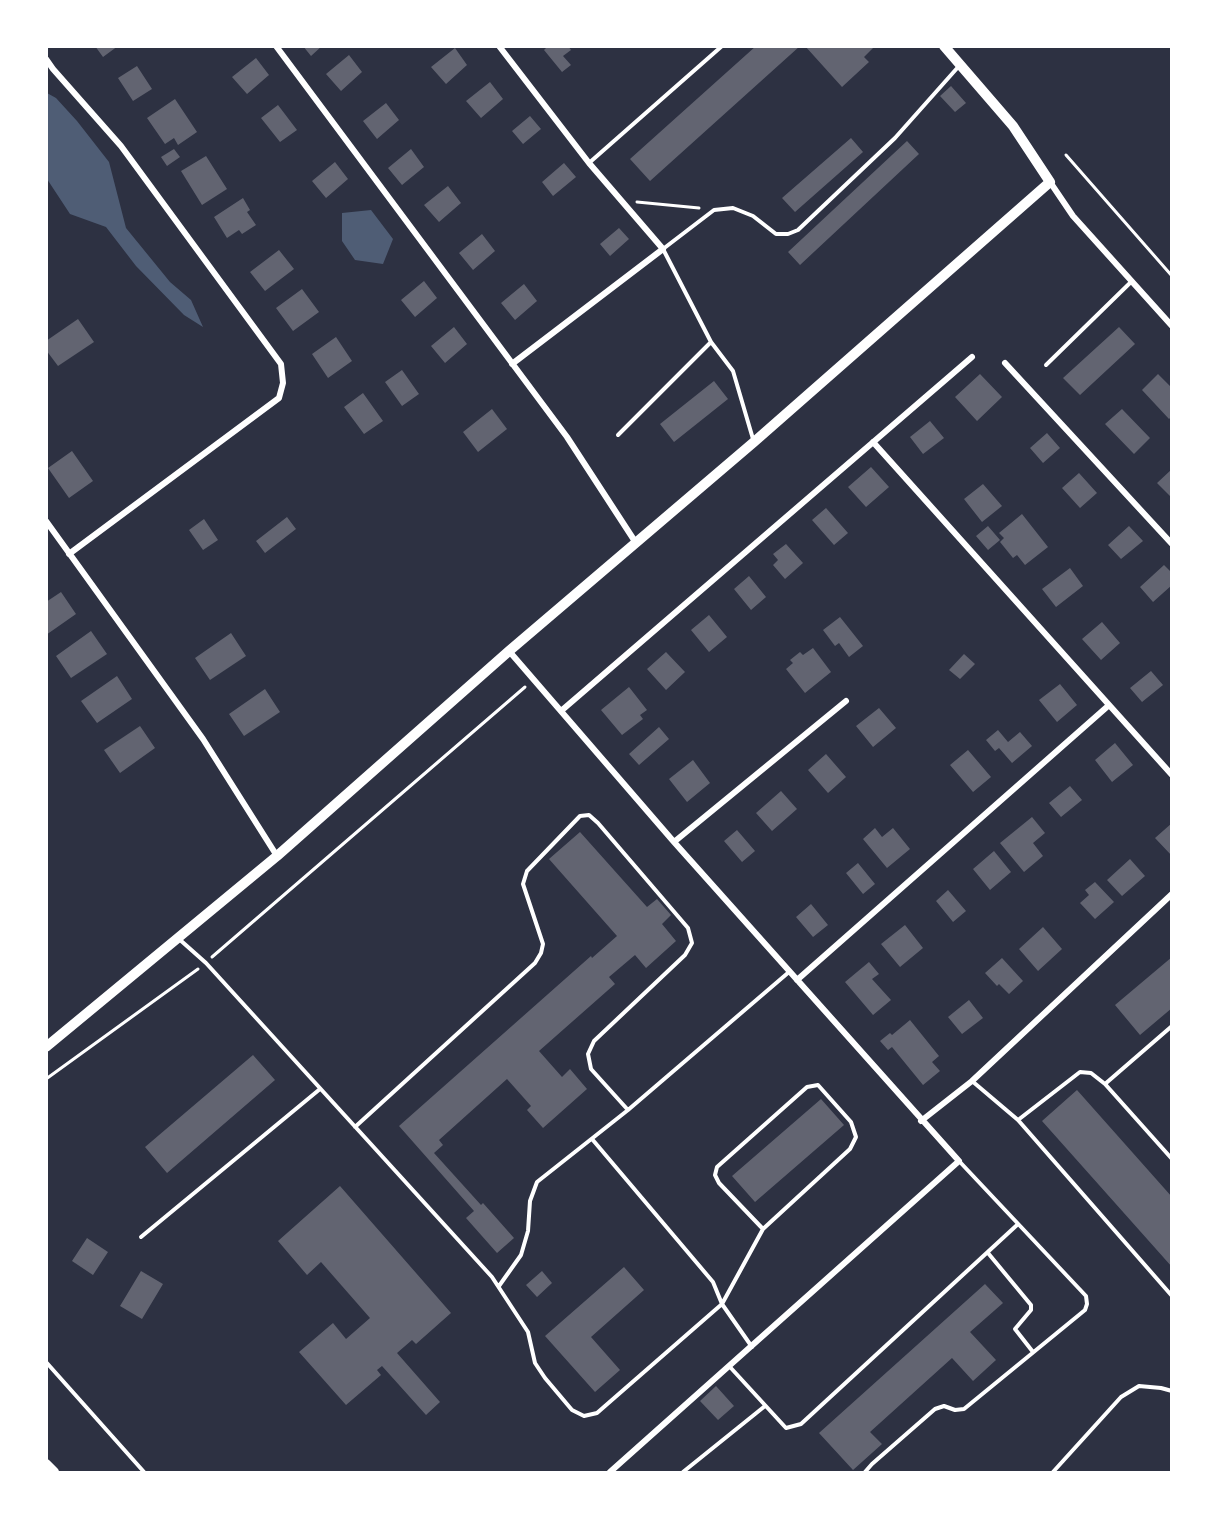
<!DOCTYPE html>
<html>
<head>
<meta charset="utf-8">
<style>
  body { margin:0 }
  #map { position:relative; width:1218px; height:1519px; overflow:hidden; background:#2d3142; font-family:"Roboto Condensed",sans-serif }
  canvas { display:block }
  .frame { position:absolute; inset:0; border:48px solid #fff; pointer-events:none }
</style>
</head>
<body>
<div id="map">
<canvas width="1218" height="1519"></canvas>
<div class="frame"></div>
</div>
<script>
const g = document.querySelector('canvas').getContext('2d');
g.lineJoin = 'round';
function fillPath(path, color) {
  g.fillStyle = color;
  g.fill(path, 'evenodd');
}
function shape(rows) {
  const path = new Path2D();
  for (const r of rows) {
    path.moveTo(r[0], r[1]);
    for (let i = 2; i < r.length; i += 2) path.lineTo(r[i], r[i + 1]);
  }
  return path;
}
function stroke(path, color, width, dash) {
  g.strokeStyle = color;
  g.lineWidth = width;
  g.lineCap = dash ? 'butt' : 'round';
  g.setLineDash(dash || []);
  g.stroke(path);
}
const water = shape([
  [47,93,56,98,77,121,109,162,126,228,170,282,191,300,203,327,184,315,136,266,106,227,70,214,47,179],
  [371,210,393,239,383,264,355,260,342,241,342,213]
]);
const building = shape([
  [95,46,118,46,103,57],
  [303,46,322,46,311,56],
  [548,46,568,46,571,50,563,56,571,65,562,72,544,50],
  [756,46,800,46,650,181,630,159],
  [805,46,875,46,864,57,869,62,842,87],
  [455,48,467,65,446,84,431,67],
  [349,55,362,72,341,91,326,74],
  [256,58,269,75,247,94,232,77],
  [137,66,152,89,133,101,118,78],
  [490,82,503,99,481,118,466,101],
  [951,86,966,103,955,112,940,96],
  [175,99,197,132,178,145,174,138,165,144,147,118],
  [386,103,399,120,377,139,363,121],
  [278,105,297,130,280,142,261,118],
  [530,116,541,129,523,144,512,131],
  [851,138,863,152,795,212,782,198],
  [907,141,919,154,800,265,788,252],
  [174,149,180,157,167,166,161,157],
  [411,149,424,167,402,185,388,168],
  [206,156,227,189,202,205,181,171],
  [335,162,348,179,326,198,312,181],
  [564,163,576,177,553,196,542,182],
  [448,186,461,203,439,222,424,205],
  [243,198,250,210,247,212,256,225,242,234,239,230,227,238,214,217],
  [619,228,629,239,610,256,600,244],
  [482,234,495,251,473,270,459,253],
  [279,250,294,269,265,291,250,272],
  [424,281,437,298,415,317,401,300],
  [524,284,537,301,515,320,501,303],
  [302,289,319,312,293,331,276,308],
  [78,319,94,342,58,366,46,350,46,341],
  [454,327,467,344,445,363,431,346],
  [1119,327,1135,344,1080,395,1063,378],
  [336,337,352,361,328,378,312,354],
  [402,370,419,394,402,406,385,382],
  [980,374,1002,397,977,421,955,397],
  [1158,374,1172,388,1172,416,1169,419,1142,390],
  [714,381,728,399,674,442,660,424],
  [363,393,383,421,364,434,344,407],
  [492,409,507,429,478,452,463,432],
  [1122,409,1150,438,1134,454,1105,424],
  [930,421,944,438,923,454,910,437],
  [1047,433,1060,448,1043,463,1030,448],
  [72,451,93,481,69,498,48,468],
  [871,467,889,487,866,507,848,487],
  [1172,469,1172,498,1157,483],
  [1079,473,1097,493,1080,508,1062,488],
  [983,484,1002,506,982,522,964,499],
  [826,508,848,533,834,545,812,520],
  [1022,514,1048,547,1025,565,1017,555,1013,558,1000,542,1004,538,999,533],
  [287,517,296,529,265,553,256,541],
  [204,519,218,540,203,550,189,530],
  [988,526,1000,540,988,550,976,536],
  [1129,526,1143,541,1121,559,1108,545],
  [786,544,803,563,785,579,773,565,778,560,773,554],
  [1164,565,1172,573,1172,585,1153,602,1140,587],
  [1070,568,1083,586,1056,607,1042,589],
  [749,576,766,597,751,610,734,589],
  [61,592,76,614,46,635,46,602],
  [709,615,727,637,709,652,691,630],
  [840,617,863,646,849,657,839,643,835,646,823,630],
  [1102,622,1120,643,1101,660,1082,639],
  [91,631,107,654,71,678,56,656],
  [231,633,246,656,210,680,195,658],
  [813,648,831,672,805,693,786,669,793,663,790,660,800,652,803,655],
  [666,652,685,672,666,690,647,669],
  [964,654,975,664,960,679,949,670],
  [1151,671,1163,685,1142,702,1130,688],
  [117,676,132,699,97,723,81,701],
  [1060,684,1077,705,1057,722,1039,700],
  [629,687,647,710,640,715,643,719,622,735,601,710],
  [265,689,280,712,244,736,229,714],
  [879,708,896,728,873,747,856,726],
  [140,726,155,748,120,773,104,750],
  [659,727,669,739,639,765,629,754],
  [998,730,1008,742,1020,732,1032,746,1012,763,999,748,995,751,986,740],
  [1115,743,1133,765,1112,782,1095,760],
  [968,750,991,777,973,792,950,765],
  [826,754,846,777,828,793,808,770],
  [693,760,710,783,687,802,669,779],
  [1070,786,1082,800,1061,817,1049,803],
  [781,791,797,809,772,831,756,813],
  [1032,817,1045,833,1033,843,1043,856,1024,872,1000,843],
  [1172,823,1172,856,1155,838],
  [875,828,882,837,893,828,910,849,887,868,863,839],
  [737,830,755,851,742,862,724,841],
  [580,832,647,907,657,899,671,915,662,924,676,941,646,968,635,955,609,977,615,984,539,1051,562,1077,570,1069,587,1089,543,1128,527,1110,531,1106,507,1079,439,1140,443,1145,434,1153,481,1205,483,1203,514,1238,497,1253,466,1218,474,1211,399,1126,591,956,592,958,617,936,549,859],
  [994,851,1011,872,990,890,973,869],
  [1130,859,1145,876,1122,896,1107,880],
  [858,863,875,884,863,894,846,873],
  [1095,882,1114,902,1095,919,1080,903,1089,895,1085,890],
  [948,890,966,911,953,922,936,901],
  [811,904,828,925,813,937,796,917],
  [905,925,923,948,900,967,881,944],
  [1043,927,1062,949,1038,971,1019,949],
  [1172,957,1172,1008,1140,1035,1115,1005],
  [1002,958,1023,981,1009,994,999,984,997,986,985,973],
  [869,962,879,974,872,979,891,1000,873,1015,845,982],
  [969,1000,983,1018,962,1034,948,1017],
  [910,1020,939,1056,932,1062,940,1071,923,1085,892,1047,888,1050,880,1041,890,1033,892,1035],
  [253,1055,275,1080,167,1173,145,1147],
  [1077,1090,1172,1197,1172,1267,1042,1121],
  [821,1099,844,1125,755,1202,732,1176],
  [340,1186,451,1313,416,1344,412,1340,397,1353,440,1402,426,1415,382,1366,377,1370,381,1375,346,1405,299,1352,333,1323,346,1339,370,1318,321,1262,307,1275,278,1241],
  [87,1238,108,1252,93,1275,72,1261],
  [624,1267,644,1290,591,1337,620,1370,595,1392,545,1336],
  [141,1271,163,1284,142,1319,120,1306],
  [542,1271,552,1283,537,1297,526,1285],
  [985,1284,1003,1303,970,1332,996,1360,973,1381,952,1358,870,1432,882,1444,853,1470,819,1433],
  [716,1386,734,1406,718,1420,700,1401]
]);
const path = shape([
  [1066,155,1172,276],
  [637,202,699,208],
  [212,957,525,687],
  [46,1079,198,969]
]);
const service = shape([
  [589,163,722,46],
  [1046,365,1132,281],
  [618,435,711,342],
  [753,439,733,371,711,342,663,249,714,210,733,208,753,216,776,234,788,234,798,230,895,138,959,66],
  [179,939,206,963,492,1277,528,1332,535,1363,545,1378,572,1410,584,1416,597,1413,722,1304,713,1282,592,1139],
  [972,1081,1018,1120,1172,1296],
  [1105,1084,1172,1026],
  [1018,1120,1080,1072,1091,1073,1105,1084,1172,1159],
  [355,1127,535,963,541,953,543,944,523,884,527,871,580,816,589,815,598,823,688,928,692,943,685,955,594,1041,588,1054,591,1069,628,1110],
  [141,1237,320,1089],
  [988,1253,1031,1305,1031,1310,1015,1329,1033,1352],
  [499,1286,521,1255,528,1231,530,1201,537,1182,628,1110,789,972],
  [752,1347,722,1304,763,1229,850,1149,856,1137,851,1122,818,1085,807,1087,717,1167,715,1175,719,1183,763,1229],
  [46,1362,144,1472],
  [730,1367,786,1428,801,1424,1017,1225],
  [683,1472,765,1406],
  [865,1472,872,1464,935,1409,944,1406,955,1410,964,1409,1085,1310,1087,1304,1086,1296,959,1161],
  [1053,1472,1121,1397,1139,1386,1161,1388,1172,1391]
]);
const minor = shape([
  [276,46,567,437,636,543],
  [499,46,589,163,663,249,512,364],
  [46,59,53,69,121,146,281,364,283,383,279,398,69,554],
  [1050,182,1073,216,1172,326],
  [1005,363,1172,544],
  [873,442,1172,775],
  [46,521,203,739,277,856],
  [509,651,674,842,959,1161,610,1472],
  [561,711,972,357],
  [674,842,846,701],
  [797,980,1108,706],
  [921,1121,972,1081,1172,894]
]);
const tertiary = shape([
  [46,1047,277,856,509,651,754,442,1050,182,1013,126,944,46]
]);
const secondary = shape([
  [46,1464,54,1472]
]);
fillPath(water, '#4f5d75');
fillPath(building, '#626471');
stroke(path, '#fff', 3);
stroke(service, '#fff', 4);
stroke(minor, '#fff', 6);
stroke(tertiary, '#fff', 10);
stroke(secondary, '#fff', 10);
</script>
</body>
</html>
